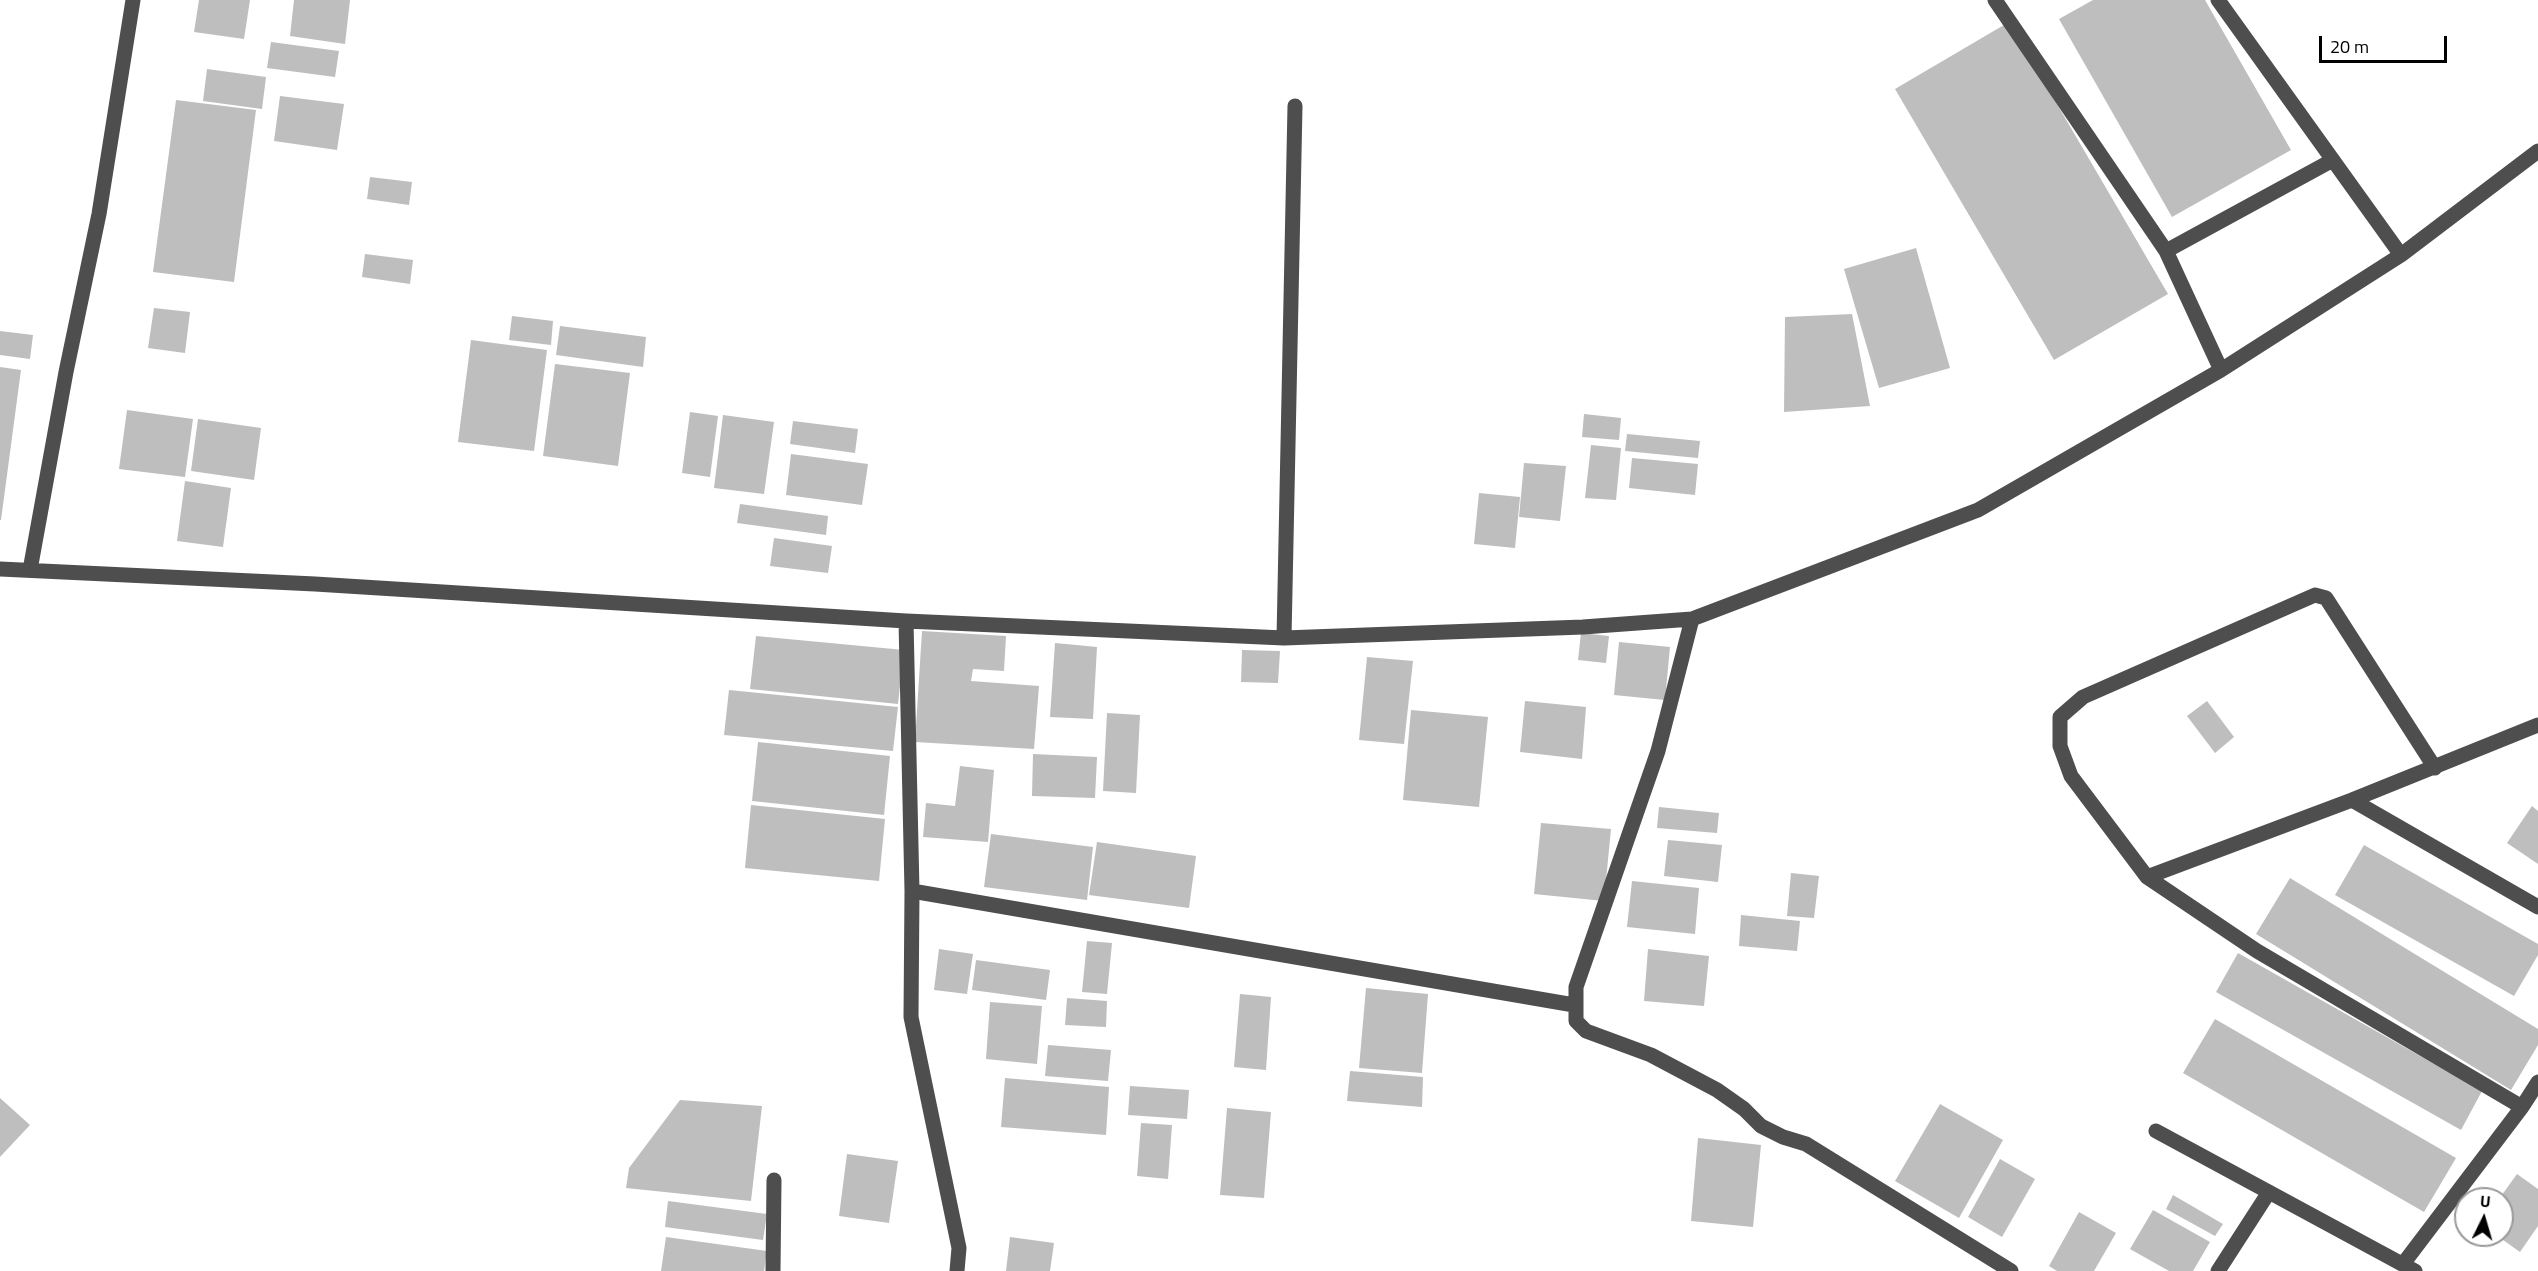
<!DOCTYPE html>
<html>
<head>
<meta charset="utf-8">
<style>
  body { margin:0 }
  #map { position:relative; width:2538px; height:1271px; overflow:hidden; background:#fff; font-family:"Titillium Web",sans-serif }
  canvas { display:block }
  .north { position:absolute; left:2454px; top:1187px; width:60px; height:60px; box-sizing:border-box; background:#fff; border:2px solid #999; border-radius:50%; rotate:5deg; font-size:16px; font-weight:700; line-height:24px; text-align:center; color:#000 }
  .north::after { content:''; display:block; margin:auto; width:21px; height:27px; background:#000; clip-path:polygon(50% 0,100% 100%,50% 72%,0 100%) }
  .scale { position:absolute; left:2319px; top:36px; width:128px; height:27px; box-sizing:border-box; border:3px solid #000; border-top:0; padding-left:8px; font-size:18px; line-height:21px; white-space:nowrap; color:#000; -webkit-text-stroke:4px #fff; paint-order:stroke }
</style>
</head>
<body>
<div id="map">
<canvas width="2538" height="1271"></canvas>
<div class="north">U</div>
<div class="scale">20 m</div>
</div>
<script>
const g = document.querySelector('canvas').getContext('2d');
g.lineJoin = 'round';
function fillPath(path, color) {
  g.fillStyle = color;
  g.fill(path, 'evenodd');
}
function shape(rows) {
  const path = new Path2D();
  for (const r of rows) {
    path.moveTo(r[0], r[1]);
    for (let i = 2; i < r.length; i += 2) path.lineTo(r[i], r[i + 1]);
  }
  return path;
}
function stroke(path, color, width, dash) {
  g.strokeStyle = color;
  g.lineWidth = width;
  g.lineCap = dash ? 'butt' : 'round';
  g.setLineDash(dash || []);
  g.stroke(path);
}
const building = shape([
  [199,0,250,0,244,39,194,32],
  [294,0,350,0,345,44,290,36],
  [2093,0,2205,0,2291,150,2172,217,2059,19],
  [2009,22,2168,294,2054,360,1895,89],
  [271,42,339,51,335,77,267,68],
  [207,69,266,77,262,109,203,101],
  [280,96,344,104,337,150,274,141],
  [176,100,256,110,234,282,153,272],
  [370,177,412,182,409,205,367,199],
  [1916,248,1950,368,1879,388,1844,269],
  [365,254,413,260,410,284,362,277],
  [154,308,190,312,185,353,148,348],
  [1852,314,1870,406,1784,412,1785,317],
  [512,316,553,321,551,345,509,340],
  [560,326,646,337,643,367,556,355],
  [0,331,33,335,30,359,0,355],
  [471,340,547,350,534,451,458,442],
  [555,364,630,373,618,466,543,456],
  [0,367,21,370,1,520,0,520],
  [127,410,193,419,185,477,119,469],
  [690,412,718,416,710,477,682,473],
  [1584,414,1621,418,1619,440,1582,437],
  [723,415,774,422,764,494,714,488],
  [198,419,261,428,254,480,191,471],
  [793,421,858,429,855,453,790,444],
  [1627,434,1700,441,1698,458,1625,451],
  [1591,445,1621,448,1616,500,1585,498],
  [791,454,868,464,862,505,786,495],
  [1632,458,1698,464,1695,495,1629,488],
  [1524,463,1566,466,1560,521,1519,517],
  [185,481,231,488,223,547,177,541],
  [1479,493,1520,497,1515,548,1474,544],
  [740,504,828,516,826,535,737,523],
  [774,538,832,546,828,573,770,566],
  [922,631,1006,636,1004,671,973,669,971,681,1039,686,1034,749,915,742],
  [1581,633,1609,636,1606,663,1578,660],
  [756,636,904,650,898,704,750,689],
  [1619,642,1670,647,1665,700,1614,695],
  [1055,643,1097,647,1093,719,1050,717],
  [1242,650,1280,651,1278,683,1241,682],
  [1367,657,1413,661,1404,744,1359,740],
  [729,690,898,707,893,751,724,735],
  [1525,701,1586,707,1582,759,1520,752],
  [2207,701,2234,737,2215,753,2187,716],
  [1411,710,1488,717,1479,807,1403,800],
  [1107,713,1140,715,1136,793,1103,791],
  [758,742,890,756,884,815,752,801],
  [1033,754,1097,757,1095,798,1032,796],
  [960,766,994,770,988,842,923,837,926,803,955,806],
  [751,805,885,819,879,881,745,868],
  [2532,806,2538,811,2538,864,2507,843],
  [1659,807,1719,813,1717,833,1657,828],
  [1541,823,1611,829,1604,901,1534,894],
  [991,834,1093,847,1087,900,984,887],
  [1668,840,1722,845,1718,882,1664,876],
  [1097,842,1196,856,1189,908,1089,895],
  [2364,845,2538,944,2538,955,2514,996,2335,895],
  [1791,873,1819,876,1814,918,1787,916],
  [2290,878,2538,1029,2538,1045,2511,1090,2256,934],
  [1632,881,1699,888,1695,934,1627,927],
  [1741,915,1800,921,1797,951,1739,946],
  [1087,941,1112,943,1107,994,1082,992],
  [939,949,973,954,967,994,934,990],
  [1648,949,1709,956,1704,1006,1644,1001],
  [2238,953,2482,1091,2461,1130,2216,992],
  [976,960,1050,970,1046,1000,972,990],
  [1366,988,1428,994,1422,1073,1359,1068],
  [1240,994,1271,997,1266,1070,1234,1067],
  [1067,998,1107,1001,1106,1027,1065,1025],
  [990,1002,1042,1006,1037,1064,986,1059],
  [2215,1019,2456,1158,2424,1212,2183,1073],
  [1048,1045,1111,1050,1108,1081,1045,1076],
  [1350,1071,1423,1077,1422,1107,1347,1101],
  [1005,1078,1109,1087,1106,1135,1001,1127],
  [1130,1086,1189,1090,1187,1119,1128,1115],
  [0,1098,30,1125,0,1157],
  [680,1100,762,1106,751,1201,626,1188,629,1168],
  [1940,1104,2003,1140,1959,1218,1895,1181],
  [1227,1108,1271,1112,1264,1198,1220,1195],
  [1141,1123,1172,1125,1168,1179,1137,1176],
  [1698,1138,1761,1145,1753,1227,1691,1221],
  [847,1154,898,1161,889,1223,839,1216],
  [2000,1159,2035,1179,2002,1237,1968,1217],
  [2517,1174,2538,1189,2538,1226,2520,1252,2496,1235,2502,1235,2502,1199,2499,1199],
  [2173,1195,2223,1224,2215,1236,2166,1209],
  [668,1201,767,1214,763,1240,665,1227],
  [2153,1210,2210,1242,2193,1271,2169,1271,2130,1249],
  [2079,1212,2116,1233,2094,1271,2057,1271,2049,1266],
  [666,1237,767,1251,764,1271,661,1271],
  [1010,1237,1054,1243,1050,1271,1006,1271]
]);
const minor = shape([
  [1995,0,2166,251,2221,370],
  [2218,0,2401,255],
  [2166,251,2333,160],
  [0,569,315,584,906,621,1284,638,1583,627,1692,619,1978,510,2221,370,2401,255,2538,151],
  [30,570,66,372,99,214,133,0],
  [1692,619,1658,751,1576,987,1576,1021,1586,1031,1651,1055,1717,1090,1744,1109,1761,1126,1783,1137,1806,1144,2011,1271],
  [906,621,912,891,911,1017,959,1248,957,1271],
  [1284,638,1295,106],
  [2435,768,2326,598,2315,595,2083,697,2060,717,2060,746,2071,776,2147,877,2257,951,2522,1107],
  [2352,800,2538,907],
  [2147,877,2352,800,2538,725],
  [912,891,1574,1005],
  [2156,1131,2415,1271],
  [2403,1264,2522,1107,2538,1082],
  [773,1271,774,1180],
  [2218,1271,2269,1192]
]);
fillPath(building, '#bebebe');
stroke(minor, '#4e4e4e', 15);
</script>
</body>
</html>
